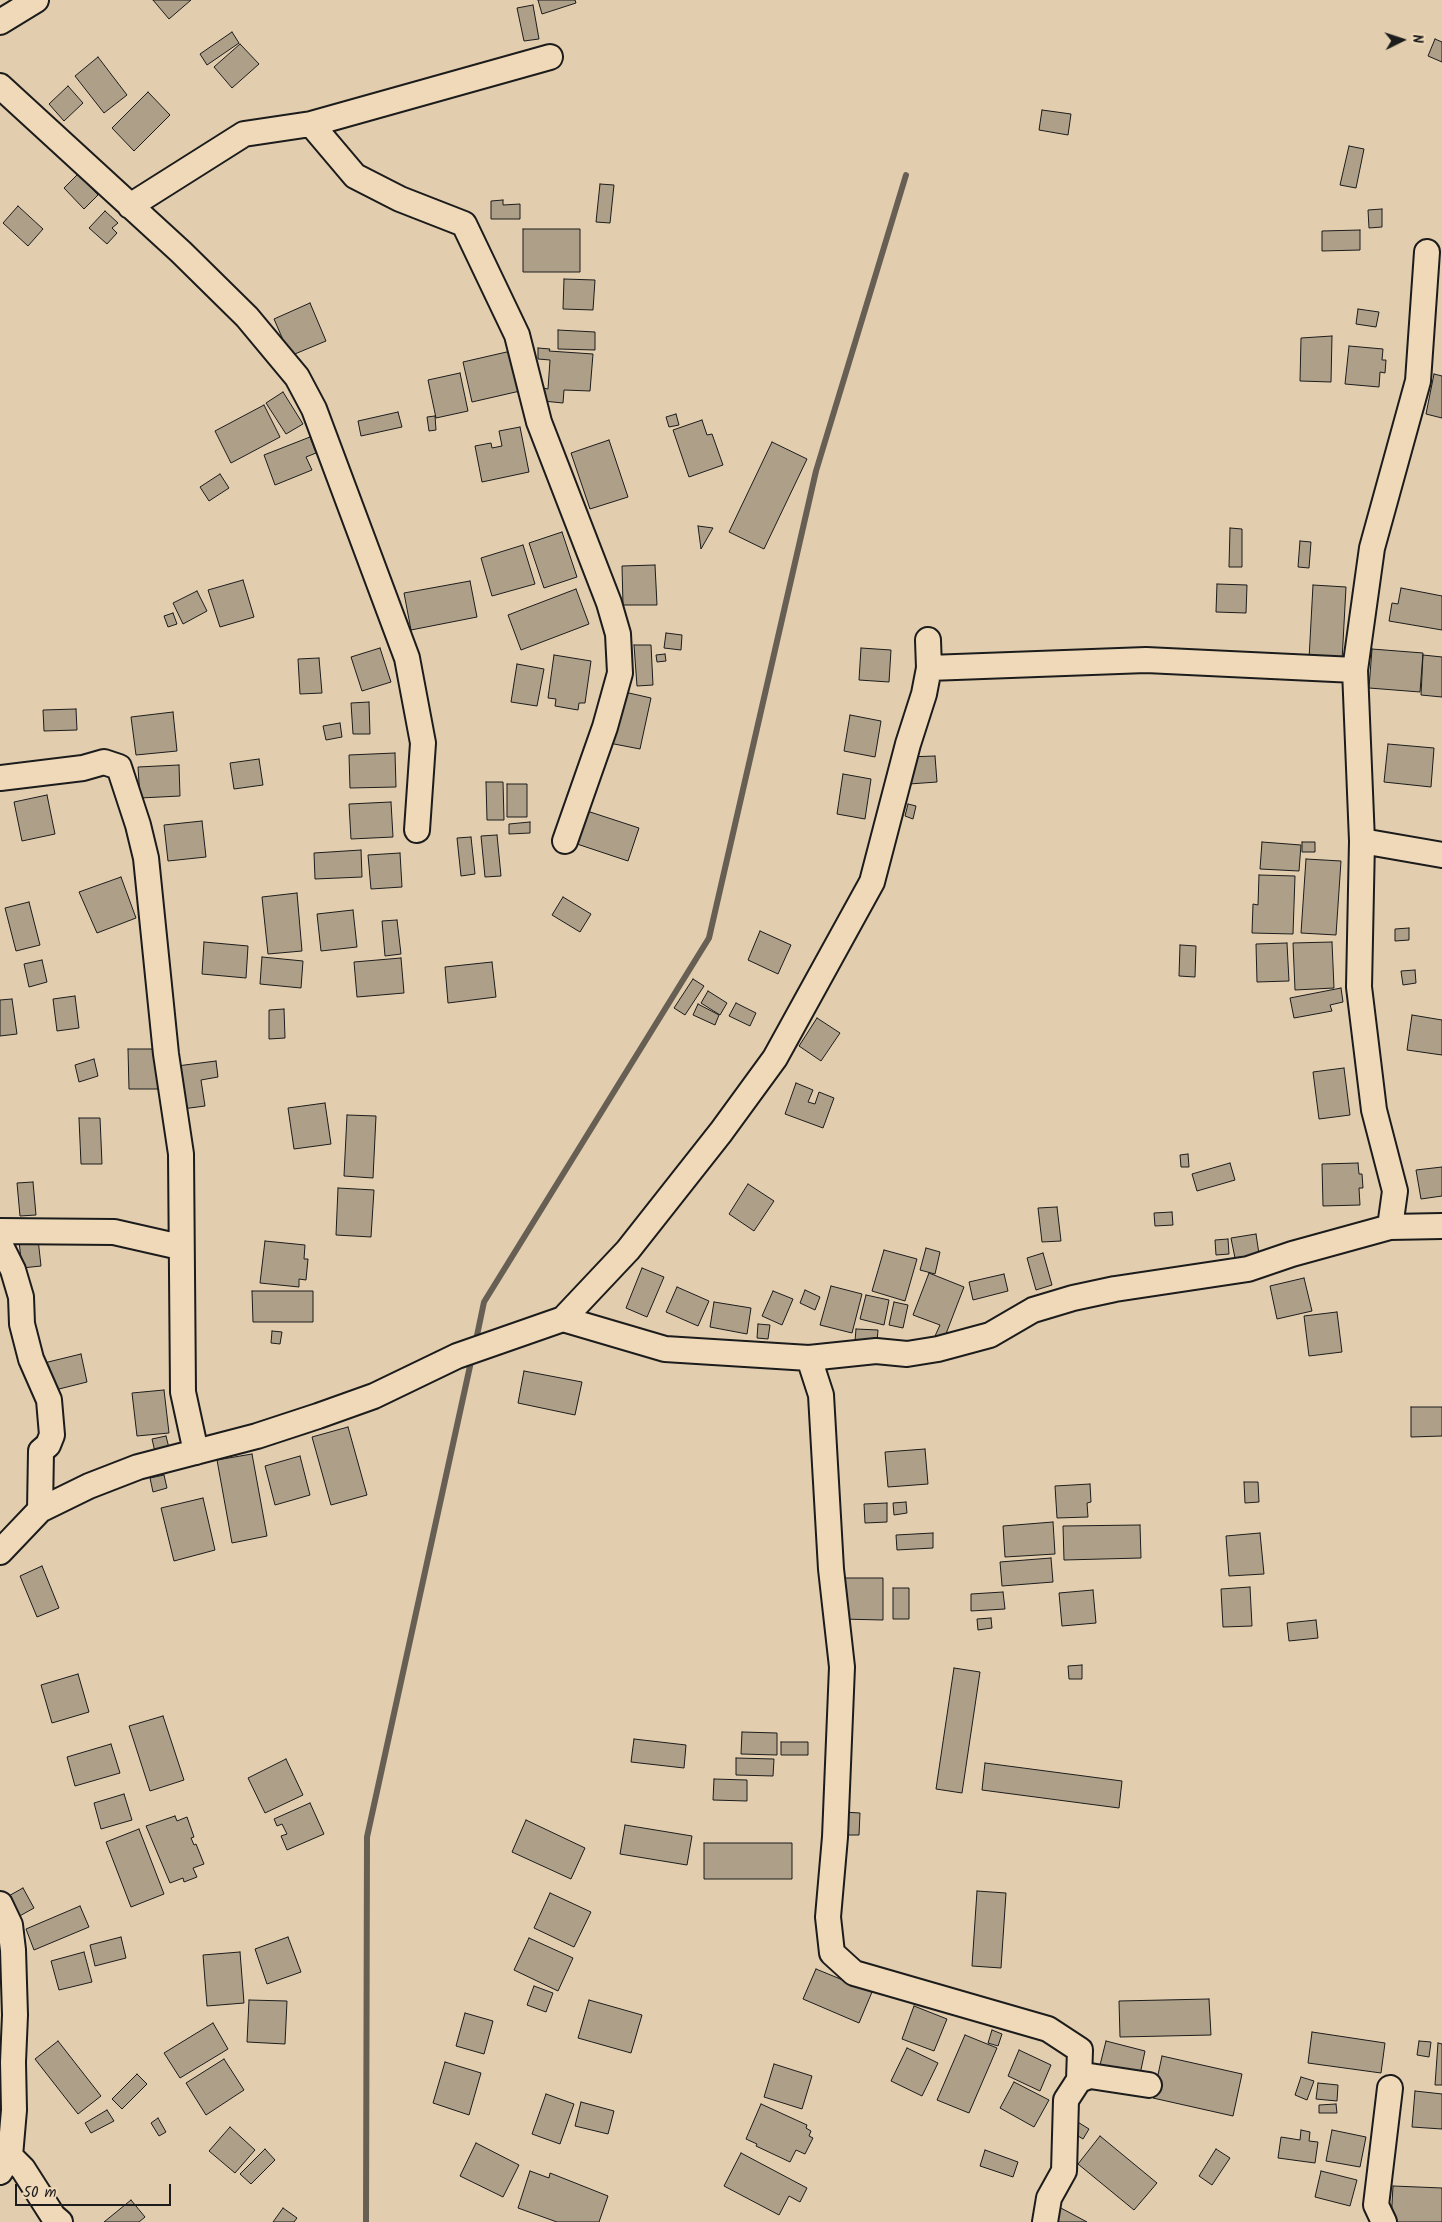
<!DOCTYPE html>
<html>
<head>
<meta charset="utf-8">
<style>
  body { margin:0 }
  #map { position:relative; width:1442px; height:2222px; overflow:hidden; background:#e2ceaf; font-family:Kalam,sans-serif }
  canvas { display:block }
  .north { position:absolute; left:1377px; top:15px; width:50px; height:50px; -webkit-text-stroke:4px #efd9b8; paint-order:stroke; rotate:86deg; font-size:14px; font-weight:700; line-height:20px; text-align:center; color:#1c1c1c }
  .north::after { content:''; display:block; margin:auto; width:18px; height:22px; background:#1c1c1c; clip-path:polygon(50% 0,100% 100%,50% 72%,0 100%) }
  .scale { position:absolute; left:15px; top:2184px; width:156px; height:22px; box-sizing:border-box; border:2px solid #1c1c1c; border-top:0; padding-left:6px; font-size:15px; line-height:18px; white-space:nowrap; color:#1c1c1c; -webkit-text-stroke:4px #efd9b8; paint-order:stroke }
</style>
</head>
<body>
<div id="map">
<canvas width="1442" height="2222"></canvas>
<div class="north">N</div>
<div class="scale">50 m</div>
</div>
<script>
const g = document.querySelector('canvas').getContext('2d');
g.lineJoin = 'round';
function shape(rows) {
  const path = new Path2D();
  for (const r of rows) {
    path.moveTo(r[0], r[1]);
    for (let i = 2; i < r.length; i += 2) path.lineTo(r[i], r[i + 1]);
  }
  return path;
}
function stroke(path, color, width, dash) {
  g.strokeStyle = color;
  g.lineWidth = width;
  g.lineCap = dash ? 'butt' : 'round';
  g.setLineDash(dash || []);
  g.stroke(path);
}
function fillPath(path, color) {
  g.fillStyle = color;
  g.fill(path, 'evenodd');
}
const stream = shape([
  [475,1345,484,1302,709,938,816,471,906,175],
  [366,2222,367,1837,472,1357]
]);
const building = shape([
  [153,0,191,0,169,19,153,0],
  [538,0,575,0,576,3,542,14,538,0],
  [533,5,539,39,524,41,517,8,533,5],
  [232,32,239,43,207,65,200,54,232,32],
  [1435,39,1442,42,1442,62,1428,56,1435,39],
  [240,44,259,64,232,88,214,67,240,44],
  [98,57,127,95,104,113,75,76,98,57],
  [68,86,83,103,64,121,49,104,68,86],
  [148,92,170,115,134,151,112,128,148,92],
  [1042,110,1071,114,1068,135,1039,130,1042,110],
  [1349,146,1364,149,1356,188,1340,185,1349,146],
  [78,174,98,195,84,209,64,188,78,174],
  [600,184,614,185,610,223,596,222,600,184],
  [503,200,503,205,520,204,520,219,491,219,491,201,503,200],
  [18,206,43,229,28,246,3,223,18,206],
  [1382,209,1382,227,1369,228,1368,210,1382,209],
  [105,211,118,223,112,228,117,233,107,244,89,228,105,211],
  [523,229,580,229,580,272,523,272,523,229],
  [1360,230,1360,250,1322,251,1322,231,1360,230],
  [564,279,595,280,593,310,563,309,564,279],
  [310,303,326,341,290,356,274,319,310,303],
  [1358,309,1379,312,1376,327,1356,324,1358,309],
  [558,330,595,332,595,350,558,349,558,330],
  [1332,336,1331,382,1300,381,1301,338,1332,336],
  [1349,346,1383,349,1382,360,1386,360,1385,373,1380,372,1379,387,1345,384,1349,346],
  [538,348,550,349,549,351,593,354,590,391,564,390,563,403,543,401,543,388,548,389,550,360,538,359,538,348],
  [511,351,520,391,472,402,463,362,511,351],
  [460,373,468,411,436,418,428,380,460,373],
  [1434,374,1442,376,1442,418,1426,414,1434,374],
  [283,392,303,424,286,434,266,403,283,392],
  [264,405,280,437,231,463,215,431,264,405],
  [398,412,402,427,361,436,358,421,398,412],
  [676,414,679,425,669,427,666,417,676,414],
  [435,416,436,430,429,431,427,417,435,416],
  [702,420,707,435,712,434,723,465,689,477,673,430,702,420],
  [520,427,529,472,482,482,475,446,491,443,492,448,502,446,499,431,520,427],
  [310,437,316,453,306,457,312,470,275,485,264,455,310,437],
  [609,440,628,497,590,509,571,453,609,440],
  [772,442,807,459,764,549,729,532,772,442],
  [220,474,229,488,209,501,200,487,220,474],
  [698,526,713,528,701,549,698,526],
  [1230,528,1242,529,1242,567,1229,567,1230,528],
  [562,532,577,577,544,588,529,543,562,532],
  [1300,541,1311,542,1309,568,1298,567,1300,541],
  [523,545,535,584,492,596,481,558,523,545],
  [655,565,657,605,623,605,622,566,655,565],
  [243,580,254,617,220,627,208,590,243,580],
  [470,581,477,617,411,630,404,593,470,581],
  [1217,584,1247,585,1246,613,1216,612,1217,584],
  [1313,585,1346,587,1342,661,1309,659,1313,585],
  [1401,588,1442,596,1442,630,1389,621,1392,603,1398,604,1401,588],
  [576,589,589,624,521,650,508,615,576,589],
  [197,591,207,611,183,624,173,603,197,591],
  [173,613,177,624,168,627,164,616,173,613],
  [666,633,682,635,681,650,664,648,666,633],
  [634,645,651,645,653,685,637,686,634,645],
  [380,648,391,682,362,691,351,657,380,648],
  [861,648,891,650,889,682,859,680,861,648],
  [1372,649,1423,653,1420,692,1369,688,1372,649],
  [665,654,666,661,657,662,656,655,665,654],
  [554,655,591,661,585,703,579,703,578,710,555,706,556,699,548,698,554,655],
  [1423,655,1442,657,1442,697,1421,695,1423,655],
  [319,658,322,693,300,694,298,659,319,658],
  [517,664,544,669,537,706,511,702,517,664],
  [620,691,651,698,640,749,609,743,620,691],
  [369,702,370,734,353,734,351,703,369,702],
  [76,709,77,730,44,731,43,710,76,709],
  [173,712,177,751,136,755,131,717,173,712],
  [850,715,881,721,875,757,844,751,850,715],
  [340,723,342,737,326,740,323,726,340,723],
  [1388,744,1434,748,1431,787,1384,782,1388,744],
  [395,753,396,787,350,788,349,755,395,753],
  [935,756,937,782,909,784,907,757,935,756],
  [259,759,263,785,234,789,230,763,259,759],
  [179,765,180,796,140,798,138,767,179,765],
  [843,774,871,779,865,819,837,814,843,774],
  [486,782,503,782,504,820,487,820,486,782],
  [507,784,527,784,527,817,507,817,507,784],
  [47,795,55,834,22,841,14,802,47,795],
  [391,802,393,837,351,839,349,804,391,802],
  [908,804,916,806,913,819,905,816,908,804],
  [584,810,639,828,628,861,574,843,584,810],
  [202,821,206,857,168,861,164,825,202,821],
  [530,822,530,833,509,834,509,824,530,822],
  [497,835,501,876,485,877,481,836,497,835],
  [471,837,475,874,461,876,457,838,471,837],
  [1262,842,1301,845,1299,871,1260,869,1262,842],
  [1302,842,1315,842,1315,852,1302,852,1302,842],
  [361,850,362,877,315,879,314,853,361,850],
  [400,853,402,887,371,889,368,855,400,853],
  [1306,859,1341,861,1336,935,1301,933,1306,859],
  [1259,875,1295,876,1293,934,1252,933,1253,904,1258,905,1259,875],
  [121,877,136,918,97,933,79,892,121,877],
  [297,893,302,951,268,954,262,897,297,893],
  [563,897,591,914,580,932,552,915,563,897],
  [29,902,40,945,16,951,5,908,29,902],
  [353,910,357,947,321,951,317,914,353,910],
  [397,920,401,954,385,956,382,921,397,920],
  [1409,928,1409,940,1395,941,1395,929,1409,928],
  [760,931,791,945,778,974,748,960,760,931],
  [204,942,248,946,246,978,202,974,204,942],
  [1332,942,1334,988,1295,990,1293,943,1332,942],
  [1287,943,1289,981,1257,982,1256,944,1287,943],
  [1180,945,1196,946,1195,977,1179,976,1180,945],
  [262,957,303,961,301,988,260,984,262,957],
  [401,958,404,993,357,997,354,962,401,958],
  [42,960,47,982,29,987,24,964,42,960],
  [492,962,496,997,448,1003,445,967,492,962],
  [1415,970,1416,983,1403,985,1401,971,1415,970],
  [693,979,704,986,685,1015,674,1008,693,979],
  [1341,988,1343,1002,1330,1005,1332,1011,1294,1018,1290,998,1341,988],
  [708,991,727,1003,720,1015,701,1003,708,991],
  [75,996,79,1028,57,1031,53,999,75,996],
  [12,999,17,1034,0,1036,0,1000,12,999],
  [736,1003,756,1013,750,1026,729,1016,736,1003],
  [698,1004,719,1015,715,1025,693,1015,698,1004],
  [284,1009,285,1038,269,1039,269,1010,284,1009],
  [1412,1015,1442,1020,1442,1055,1407,1050,1412,1015],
  [817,1018,840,1033,821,1061,799,1046,817,1018],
  [128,1049,159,1049,159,1089,129,1089,128,1049],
  [94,1059,98,1076,79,1082,75,1065,94,1059],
  [216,1061,218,1077,201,1080,205,1106,182,1109,177,1066,216,1061],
  [1344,1068,1350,1115,1319,1119,1313,1072,1344,1068],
  [796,1083,813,1090,808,1102,815,1104,819,1092,834,1098,823,1128,785,1114,796,1083],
  [325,1103,331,1144,294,1149,288,1108,325,1103],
  [347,1115,376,1116,373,1178,344,1176,347,1115],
  [79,1118,100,1118,102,1164,81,1164,79,1118],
  [1188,1154,1189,1167,1181,1167,1180,1155,1188,1154],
  [1230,1163,1235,1180,1197,1191,1192,1174,1230,1163],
  [1358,1163,1359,1174,1362,1174,1363,1188,1359,1188,1360,1205,1323,1206,1322,1164,1358,1163],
  [1442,1167,1442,1196,1421,1199,1416,1170,1442,1167],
  [33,1182,36,1215,20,1216,17,1183,33,1182],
  [748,1184,774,1201,754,1231,729,1214,748,1184],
  [338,1188,374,1190,371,1237,336,1235,338,1188],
  [1057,1207,1061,1241,1042,1242,1038,1208,1057,1207],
  [1172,1212,1173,1225,1155,1226,1154,1213,1172,1212],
  [37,1230,41,1266,22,1268,18,1232,37,1230],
  [1256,1234,1259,1254,1235,1258,1231,1238,1256,1234],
  [1228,1239,1229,1254,1216,1255,1215,1240,1228,1239],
  [265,1241,305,1245,304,1259,308,1259,306,1280,299,1279,299,1287,260,1283,265,1241],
  [926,1248,940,1252,935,1274,920,1270,926,1248],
  [884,1250,917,1259,905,1301,872,1291,884,1250],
  [1043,1253,1052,1285,1036,1290,1027,1258,1043,1253],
  [642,1268,664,1277,647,1317,626,1308,642,1268],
  [929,1273,964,1287,944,1339,935,1336,940,1325,913,1315,929,1273],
  [1004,1274,1008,1291,973,1300,969,1282,1004,1274],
  [1304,1278,1312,1311,1277,1319,1270,1286,1304,1278],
  [831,1286,862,1294,852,1333,820,1325,831,1286],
  [677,1287,709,1301,698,1326,666,1312,677,1287],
  [805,1290,820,1297,815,1310,800,1303,805,1290],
  [252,1291,313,1291,313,1322,253,1322,252,1291],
  [773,1291,793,1299,782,1325,762,1316,773,1291],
  [866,1295,889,1300,884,1325,860,1319,866,1295],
  [714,1302,751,1308,747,1334,710,1327,714,1302],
  [894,1302,908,1305,903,1328,889,1325,894,1302],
  [1337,1312,1342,1352,1309,1356,1304,1316,1337,1312],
  [758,1324,770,1325,768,1339,757,1338,758,1324],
  [856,1329,878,1330,877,1342,855,1341,856,1329],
  [272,1331,282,1332,280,1344,271,1343,272,1331],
  [81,1354,87,1382,51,1391,44,1363,81,1354],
  [524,1371,582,1382,575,1415,518,1403,524,1371],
  [164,1390,169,1433,137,1436,132,1393,164,1390],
  [1411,1407,1442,1407,1442,1436,1411,1437,1411,1407],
  [348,1427,367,1495,331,1505,312,1437,348,1427],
  [166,1436,169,1448,155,1452,152,1439,166,1436],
  [925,1449,928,1484,888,1487,885,1452,925,1449],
  [252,1454,267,1536,232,1543,217,1460,252,1454],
  [300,1456,310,1495,275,1505,265,1466,300,1456],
  [164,1475,167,1488,153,1492,150,1478,164,1475],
  [1244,1482,1258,1482,1259,1502,1245,1503,1244,1482],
  [1090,1484,1091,1502,1087,1503,1088,1517,1057,1518,1055,1486,1090,1484],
  [203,1498,215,1550,174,1561,161,1508,203,1498],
  [906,1502,907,1513,894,1515,893,1503,906,1502],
  [887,1503,887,1522,865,1523,864,1504,887,1503],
  [1053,1522,1055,1554,1005,1557,1003,1526,1053,1522],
  [1140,1525,1141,1558,1064,1560,1063,1526,1140,1525],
  [933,1533,933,1548,897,1550,896,1535,933,1533],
  [1260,1533,1264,1574,1229,1576,1226,1536,1260,1533],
  [1051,1558,1053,1582,1002,1586,1000,1562,1051,1558],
  [42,1566,59,1608,37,1617,20,1576,42,1566],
  [841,1578,883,1578,883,1620,841,1619,841,1578],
  [1250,1587,1252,1626,1223,1627,1221,1589,1250,1587],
  [893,1588,909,1588,909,1619,893,1619,893,1588],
  [1093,1590,1096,1623,1062,1626,1059,1593,1093,1590],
  [1003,1592,1005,1609,971,1611,971,1594,1003,1592],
  [991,1618,992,1628,978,1630,977,1619,991,1618],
  [1316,1620,1318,1638,1289,1641,1287,1623,1316,1620],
  [1082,1665,1082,1679,1069,1679,1068,1666,1082,1665],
  [954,1668,980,1672,962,1793,936,1789,954,1668],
  [78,1674,89,1712,52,1723,41,1685,78,1674],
  [163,1716,184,1780,150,1791,129,1726,163,1716],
  [742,1732,777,1733,777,1755,741,1754,742,1732],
  [634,1739,686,1745,684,1768,631,1762,634,1739],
  [781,1742,808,1742,808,1755,781,1755,781,1742],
  [111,1744,120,1773,75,1786,67,1757,111,1744],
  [736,1758,774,1759,773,1776,736,1775,736,1758],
  [286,1759,303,1795,265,1813,248,1778,286,1759],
  [985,1763,1122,1781,1119,1808,982,1790,985,1763],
  [714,1779,747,1780,747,1801,713,1800,714,1779],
  [124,1794,132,1820,101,1829,94,1803,124,1794],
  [310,1803,324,1834,287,1850,281,1836,287,1834,282,1824,277,1826,274,1819,310,1803],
  [843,1812,860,1813,859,1835,843,1835,843,1812],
  [175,1816,177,1821,187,1817,194,1837,191,1838,194,1845,196,1844,204,1864,193,1868,197,1877,184,1882,183,1878,170,1883,146,1826,175,1816],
  [526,1820,585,1848,571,1879,512,1852,526,1820],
  [625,1825,692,1836,687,1865,620,1854,625,1825],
  [139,1829,164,1894,131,1907,106,1842,139,1829],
  [704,1843,792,1843,792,1879,704,1879,704,1843],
  [23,1888,34,1908,16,1918,5,1898,23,1888],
  [977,1891,1006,1893,1001,1968,972,1966,977,1891],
  [550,1893,591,1912,574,1947,534,1928,550,1893],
  [80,1906,89,1927,34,1950,26,1929,80,1906],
  [121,1937,126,1958,95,1966,90,1945,121,1937],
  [288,1937,301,1972,267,1984,255,1949,288,1937],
  [529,1938,573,1958,558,1991,514,1970,529,1938],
  [84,1952,92,1982,59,1990,51,1961,84,1952],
  [240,1952,244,2003,207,2006,203,1955,240,1952],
  [816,1969,872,1992,859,2023,803,1999,816,1969],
  [534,1986,553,1993,546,2012,527,2005,534,1986],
  [1209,1999,1211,2035,1120,2037,1119,2001,1209,1999],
  [249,2000,287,2001,285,2044,247,2042,249,2000],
  [589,2000,642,2015,631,2053,578,2038,589,2000],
  [914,2006,947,2019,934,2051,902,2039,914,2006],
  [465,2013,493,2021,484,2054,456,2046,465,2013],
  [213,2023,228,2049,180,2078,164,2053,213,2023],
  [992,2030,1002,2034,998,2046,988,2043,992,2030],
  [1312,2032,1385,2043,1381,2073,1308,2063,1312,2032],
  [965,2035,997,2048,969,2113,937,2100,965,2035],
  [58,2041,101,2096,78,2114,35,2059,58,2041],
  [1106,2041,1145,2051,1139,2079,1099,2069,1106,2041],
  [1419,2041,1431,2042,1429,2057,1417,2055,1419,2041],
  [1438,2043,1442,2044,1442,2085,1435,2085,1438,2043],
  [907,2048,938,2063,922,2096,891,2081,907,2048],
  [1019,2050,1051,2065,1040,2091,1008,2076,1019,2050],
  [1162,2056,1242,2074,1233,2116,1153,2098,1162,2056],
  [224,2059,244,2090,206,2115,186,2083,224,2059],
  [445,2062,481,2073,469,2115,433,2103,445,2062],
  [774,2064,812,2076,802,2109,764,2097,774,2064],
  [137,2074,147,2084,122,2109,112,2099,137,2074],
  [1301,2077,1314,2081,1307,2100,1295,2095,1301,2077],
  [1014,2082,1049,2100,1034,2127,1000,2108,1014,2082],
  [1318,2083,1338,2085,1337,2101,1316,2099,1318,2083],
  [1415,2091,1442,2094,1442,2129,1412,2127,1415,2091],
  [546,2094,574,2104,560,2144,532,2134,546,2094],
  [581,2102,614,2111,608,2134,575,2126,581,2102],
  [761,2104,807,2125,806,2128,811,2131,809,2136,813,2138,805,2154,796,2150,790,2162,756,2146,757,2144,746,2139,761,2104],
  [1336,2104,1337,2113,1319,2113,1319,2105,1336,2104],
  [107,2110,114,2121,91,2133,85,2123,107,2110],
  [158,2118,166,2132,159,2136,151,2123,158,2118],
  [1076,2121,1089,2129,1083,2139,1070,2131,1076,2121],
  [230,2127,255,2150,235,2173,209,2151,230,2127],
  [1301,2130,1310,2132,1309,2141,1318,2142,1315,2163,1278,2158,1281,2137,1300,2140,1301,2130],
  [1332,2130,1366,2137,1360,2167,1326,2161,1332,2130],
  [1100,2136,1157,2183,1134,2210,1078,2164,1100,2136],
  [476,2143,519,2165,503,2197,460,2176,476,2143],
  [265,2149,275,2160,251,2184,240,2174,265,2149],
  [1216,2149,1230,2158,1212,2185,1199,2176,1216,2149],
  [985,2150,1018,2162,1013,2177,980,2166,985,2150],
  [741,2153,807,2188,800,2202,789,2196,779,2215,724,2186,741,2153],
  [530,2171,549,2178,550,2173,608,2196,599,2222,557,2222,518,2208,530,2171],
  [1321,2171,1357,2180,1350,2206,1315,2197,1321,2171],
  [1393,2186,1442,2188,1442,2222,1391,2222,1393,2186],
  [131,2200,145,2217,139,2222,104,2222,131,2200],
  [1059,2207,1087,2222,1051,2222,1059,2207],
  [283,2208,297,2218,294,2222,273,2222,283,2208]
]);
const street = shape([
  [0,22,36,0],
  [0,86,181,252,247,317,297,377,314,409,407,658,423,743,417,830],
  [311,124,355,176,400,199,464,224,517,335,539,422,609,603,618,634,620,673,605,727,565,841],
  [130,206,244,134,311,124,550,57],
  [929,668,1146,660,1355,670],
  [0,778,83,768,104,762,119,767,138,825,146,858,166,1054,181,1154,183,1392,196,1452],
  [1362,841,1442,855],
  [1390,1227,1395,1191,1374,1110,1359,987,1362,841,1355,670,1372,548,1418,381,1427,252],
  [0,1231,114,1232,180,1247],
  [0,1244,13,1270,21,1297,22,1324,31,1359,49,1400,52,1435,48,1445,41,1451,40,1510],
  [563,1319,665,1349,809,1358,876,1351,907,1354,938,1349,990,1335,1033,1310,1073,1298,1115,1289,1248,1269,1292,1254,1390,1227,1442,1226],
  [809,1358,821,1395,831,1569,842,1667,835,1837,828,1917,832,1953,854,1973,1048,2029,1080,2050,1079,2080],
  [0,1552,40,1510,89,1486,138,1467,257,1436,318,1416,374,1396,457,1356,563,1319,628,1250,721,1132,775,1058,872,882,908,744,924,694,929,668,928,640],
  [0,1904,10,1925,13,1950,15,2015,13,2062,14,2110,10,2156,0,2172],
  [10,2156,23,2169,53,2216,60,2222],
  [1045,2222,1049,2198,1064,2171,1066,2100,1079,2080,1090,2076,1149,2085],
  [1384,2222,1376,2205,1390,2088]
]);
stroke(stream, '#675f53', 6);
fillPath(building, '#ae9f88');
stroke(building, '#1c1c1c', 1);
stroke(street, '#1c1c1c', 28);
stroke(street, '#efd9b8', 24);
</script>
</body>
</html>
